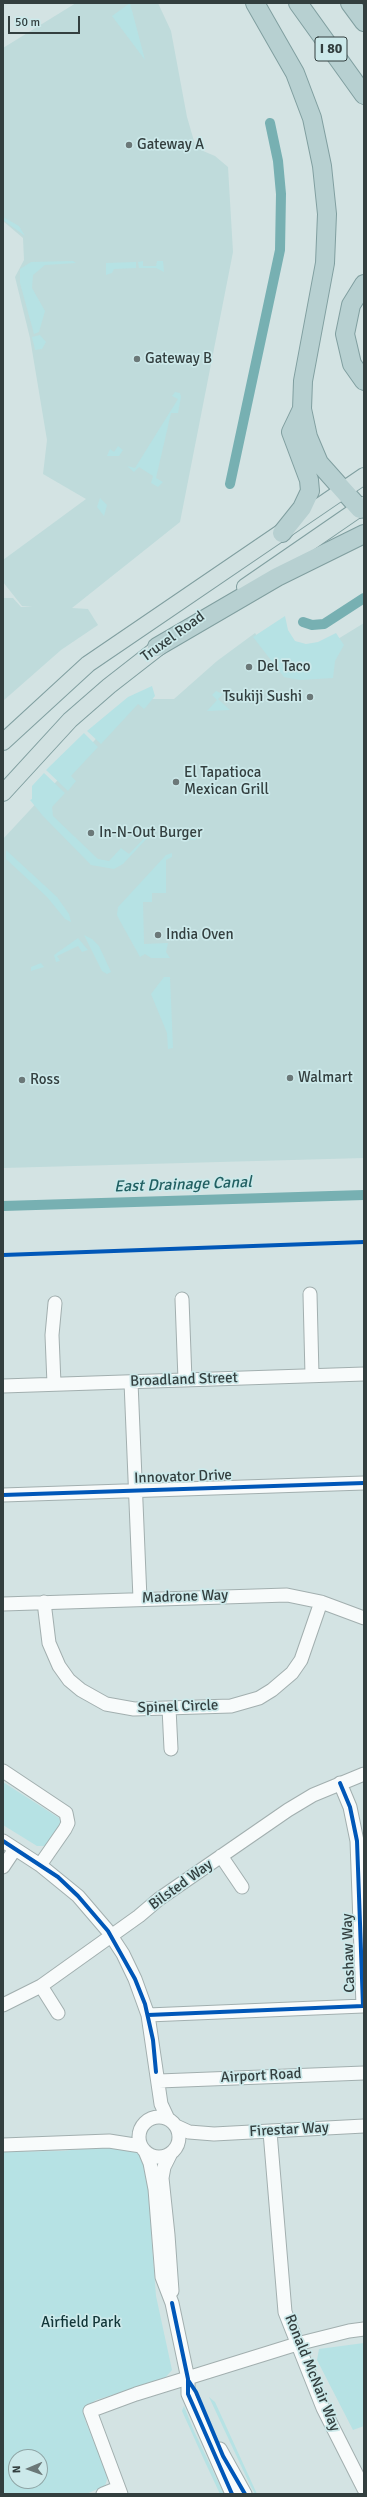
<!DOCTYPE html>
<html>
<head>
<meta charset="utf-8">
<style>
  body { margin:0 }
  #map { position:relative; width:367px; height:2497px; overflow:hidden; background:#d3e3e3; font-family:Signika,sans-serif }
  canvas { display:block }
  .frame { position:absolute; inset:0; border:4px solid #333f3f; pointer-events:none }
  .north { position:absolute; left:8px; top:2449px; width:40px; height:40px; box-sizing:border-box; background:#cce9ea; border:1px solid #8fa5a6; border-radius:50%; rotate:268deg; font-size:11px; font-weight:700; line-height:16px; text-align:center; color:#333f3f }
  .north::after { content:''; display:block; margin:auto; width:14px; height:18px; background:#6b7878; clip-path:polygon(50% 0,100% 100%,50% 72%,0 100%) }
  .scale { position:absolute; left:8px; top:16px; width:72px; height:18px; box-sizing:border-box; border:2px solid #333f3f; border-top:0; padding-left:5px; font-size:12px; line-height:14px; white-space:nowrap; color:#333f3f; -webkit-text-stroke:3px #cce9ea; paint-order:stroke }
</style>
</head>
<body>
<div id="map">
<canvas width="367" height="2497"></canvas>
<div class="frame"></div>
<div class="north">N</div>
<div class="scale">50 m</div>
</div>
<script>
const g = document.querySelector('canvas').getContext('2d');
g.lineJoin = 'round';
function fillPath(path, color) {
  g.fillStyle = color;
  g.fill(path, 'evenodd');
}
function shape(rows) {
  const path = new Path2D();
  for (const r of rows) {
    if (r.length === 3) {
      path.moveTo(r[0] + r[2], r[1]);
      path.arc(r[0], r[1], r[2], 0, 2 * Math.PI);
      continue;
    }
    path.moveTo(r[0], r[1]);
    for (let i = 2; i < r.length; i += 2) path.lineTo(r[i], r[i + 1]);
  }
  return path;
}
function stroke(path, color, width, dash) {
  g.strokeStyle = color;
  g.lineWidth = width;
  g.lineCap = dash ? 'butt' : 'round';
  g.setLineDash(dash || []);
  g.stroke(path);
}
function drawText(font, color, halo, rows, align = 'center') {
  g.font = font + ' Signika,sans-serif';
  g.lineWidth = 3.5;
  g.setLineDash([]);
  g.textBaseline = 'middle';
  g.strokeStyle = halo;
  g.fillStyle = color;
  for (const [text, x, y, turn = 0] of rows) {
    g.save();
    g.translate(x, y);
    g.rotate((+turn || 0) * Math.PI / 180);
    g.textAlign = isNaN(turn) ? turn : align;
    if (halo) g.strokeText(text, 0, 0);
    g.fillText(text, 0, 0);
    g.restore();
  }
}
const built = shape([
  [76,3,158,3,171,31,187,117,196,148,215,156,228,167,233,252,180,522,72,608,88,609,98,625,61,650,3,701,3,598,13,598,21,607,33,607,22,606,3,582,3,560,86,499,43,474,47,440,30,338,15,277,24,260,23,238,3,221,3,48],
  [364,623,364,1158,3,1168,3,839,133,699,174,699,217,661,255,633,286,677,333,642]
]);
const green = shape([
  [130,3,145,60,112,16],
  [3,217,19,226,25,236,3,220],
  [73,261,76,263,45,265,33,275,32,288,45,311,39,332,34,334,20,283,20,269,31,262],
  [143,261,143,266,156,266,157,261,163,261,164,272,156,268,139,268,138,262],
  [136,262,136,268,114,269,112,273,106,275,106,263],
  [40,335,46,342,42,349,35,350,32,337],
  [175,392,180,393,181,397,178,413,171,413,156,478,163,482,158,487,151,483,153,476,139,467,134,472,127,466,135,468,178,399,172,396],
  [118,446,123,450,119,456,107,456,110,449,114,452],
  [100,498,107,505,104,516,97,507],
  [285,616,288,630,295,641,306,644,318,642,336,633,344,645,335,661,333,678,300,680,284,677,253,637],
  [152,686,155,696,146,707,144,709,138,704,101,744,87,731,128,697],
  [216,691,223,694,218,699,230,710,207,711,217,700,212,695],
  [84,733,98,747,71,776,76,781,68,791,46,770],
  [44,773,65,793,52,807,53,816,98,859,109,861,121,848,129,854,151,831,151,834,123,864,114,869,91,865,43,816,30,800,32,799,32,786],
  [200,828,202,831,196,832,196,840,191,840,186,835],
  [6,850,57,897,69,914,71,922,65,919,47,897,6,859],
  [172,853,172,857,166,860,166,893,152,893,152,902,143,902,144,944,168,943,166,952,170,958,151,958,145,954,140,957,120,921,117,915,118,907,166,855],
  [84,935,92,939,99,946,111,972,107,974,102,971],
  [78,938,88,950,82,952,78,946,57,956,60,961,56,962,54,955],
  [41,963,44,967,31,971,31,967],
  [164,977,170,977,173,1048,168,1049,167,1033,151,994],
  [3,1782,59,1818,61,1824,46,1846,37,1846,3,1825],
  [120,2145,142,2153,154,2219,151,2232,156,2296,172,2370,164,2379,96,2400,87,2407,85,2420,108,2476,105,2486,86,2494,3,2494,3,2152,62,2151],
  [16,2457,40,2457,40,2481,16,2481],
  [364,2343,364,2426,353,2430,317,2360,319,2349],
  [209,2397,215,2402,257,2494,255,2494,250,2485],
  [184,2406,194,2431,224,2494,220,2494,205,2462,182,2411]
]);
const canal = shape([
  [230,484,280,250,281,194,278,161,270,123],
  [303,622,312,625,324,624,364,598],
  [3,1206,364,1195]
]);
const minor = shape([
  [310,1294,312,1375],
  [182,1299,185,1380],
  [131,1382,140,1599],
  [54,1384,52,1335,55,1303],
  [3,1386,364,1374],
  [3,1495,364,1483],
  [44,1602,49,1643,59,1666,69,1680,81,1690,106,1704,134,1709,231,1706,259,1698,272,1690,292,1673,301,1660,321,1602],
  [3,1604,287,1595,321,1602,364,1618],
  [169,1708,171,1749],
  [3,1771,66,1813,68,1823,65,1829,40,1865],
  [3,1841,40,1865,78,1896,108,1931,123,1954,135,1979,148,2015,161,2104,168,2119],
  [221,1856,242,1887],
  [3,1867,15,1849],
  [41,1986,58,2013],
  [3,2005,41,1986,139,1916,159,1899,288,1810,313,1795,364,1774],
  [148,2015,363,2006,357,1841,350,1807,340,1783],
  [159,2081,364,2073],
  [159,2137,20],
  [176,2126,189,2132,214,2134,364,2126],
  [270,2132,285,2312,323,2408,364,2489],
  [3,2145,109,2141,141,2146],
  [145,2151,150,2163,155,2189,162,2277,172,2303,188,2379,188,2394,232,2494],
  [171,2153,164,2167,162,2178,168,2235,172,2291],
  [220,2449,245,2494],
  [103,2494,118,2488],
  [121,2494,90,2411,136,2394,297,2344,349,2331,364,2329]
]);
const major = shape([
  [245,587,364,505],
  [3,742,88,664,364,476],
  [3,793,70,720,109,686,168,640]
]);
const highway = shape([
  [255,3,295,73,312,118,322,166,327,214,325,263,303,381,302,409,308,437,319,463,360,509],
  [298,3,364,95],
  [350,3,364,22],
  [364,284,351,305,345,334,352,364,364,381],
  [282,533,302,508,310,491,309,480,291,432,302,409],
  [157,647,277,577,364,534]
]);
const cycleway = shape([
  [3,1255,364,1242],
  [3,1495,364,1483],
  [3,1841,58,1877,78,1896,108,1931,135,1979,145,2004,153,2040,156,2072],
  [148,2015,363,2006,357,1841,350,1807,340,1783],
  [172,2303,188,2379,188,2394,232,2494],
  [188,2380,196,2392,223,2456,245,2494]
]);
const markers = [
  [129,145,4,"#6b7878"],
  [137,359,4,"#6b7878"],
  [249,667,4,"#6b7878"],
  [310,697,4,"#6b7878"],
  [176,782,4,"#6b7878"],
  [91,833,4,"#6b7878"],
  [158,935,4,"#6b7878"],
  [290,1078,4,"#6b7878"],
  [22,1080,4,"#6b7878"]
];
const shields = [
  [331,49,32]
];
const shieldNames = [
  ["I 80",331,49]
];
const poiNames = [
  ["Gateway A",137,145],
  ["Gateway B",145,359],
  ["Del Taco",257,667],
  ["Tsukiji Sushi",302,697,"right"],
  ["El Tapatioca",184,773],
  ["Mexican Grill",184,790],
  ["In-N-Out Burger",99,833],
  ["India Oven",166,935],
  ["Walmart",298,1078],
  ["Ross",30,1080]
];
const streetNames = [
  ["Truxel Road",173,637,-36],
  ["Broadland Street",184,1380,-2],
  ["Innovator Drive",183,1477,-2],
  ["Madrone Way",185,1597,-2],
  ["Spinel Circle",178,1707,-2],
  ["Bilsted Way",181,1885,-36],
  ["Cashaw Way",349,1953,-92],
  ["Airport Road",261,2076,-3],
  ["Firestar Way",289,2130,-3],
  ["Ronald McNair Way",312,2373,68]
];
const parkNames = [
  ["Airfield Park",81,2323]
];
const waterNames = [
  ["East Drainage Canal",183,1185,-2]
];
fillPath(built, '#bfdbdb');
fillPath(green, '#b6e2e4');
stroke(canal, '#77b0b2', 10);
stroke(minor, '#a2afaf', 15);
stroke(major, '#809fa0', 18);
stroke(highway, '#809fa0', 20);
stroke(minor, '#f8fbfb', 13);
stroke(major, '#d1e1e1', 16);
stroke(highway, '#b7d0d1', 18);
stroke(cycleway, '#0057b8', 4);
for (const [x, y, r, color] of markers) {
  const dot = new Path2D();
  dot.arc(x, y, r, 0, 2 * Math.PI);
  g.fillStyle = color;
  g.fill(dot);
  stroke(dot, '#cce9ea', 1.5);
}
for (const [x, y, w] of shields) {
  const box = new Path2D();
  box.roundRect(x - w / 2, y - 12, w, 24, 3);
  g.fillStyle = '#cce9ea';
  g.fill(box);
  stroke(box, '#333f3f', 1);
}
drawText('bold 14px', '#333f3f', null, shieldNames);
drawText('15px', '#333f3f', '#cce9ea', poiNames, 'left');
drawText('15px', '#333f3f', '#cce9ea', streetNames);
drawText('15px', '#113638', '#cce9ea', parkNames);
drawText('italic 16px', '#216062', '#cce9ea', waterNames);
</script>
</body>
</html>
